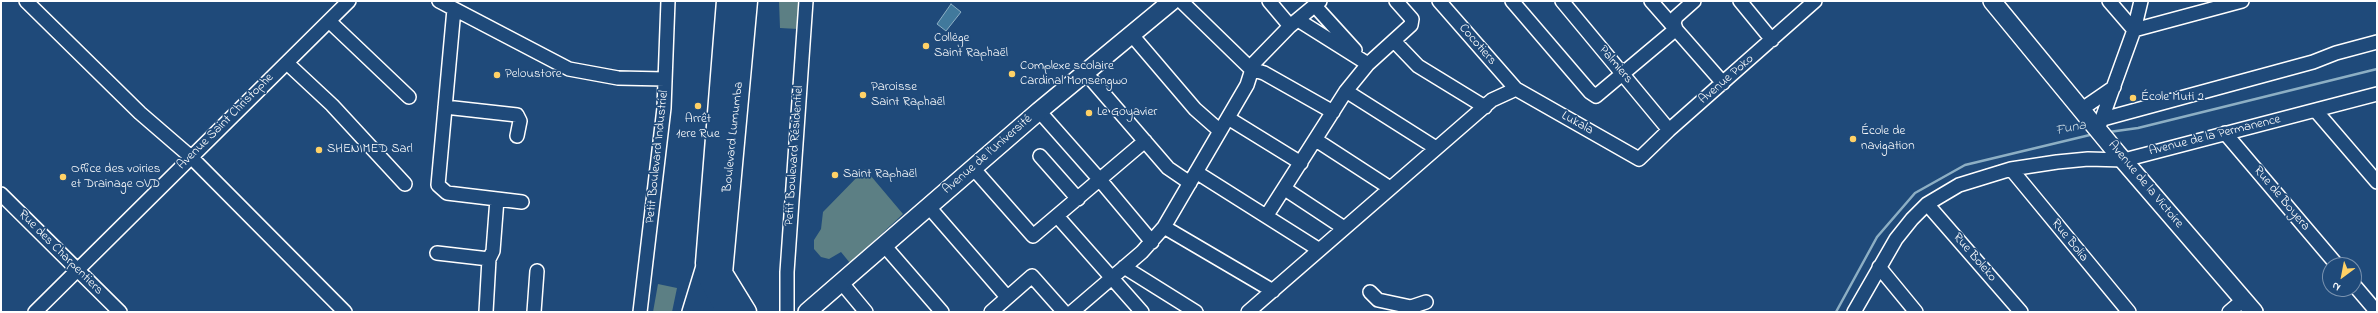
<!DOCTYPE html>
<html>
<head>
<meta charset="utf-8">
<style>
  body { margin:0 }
  #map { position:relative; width:2378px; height:313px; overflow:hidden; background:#1f4a7a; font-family:"Indie Flower",sans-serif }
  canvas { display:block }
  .frame { position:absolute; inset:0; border:2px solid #fff; pointer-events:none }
  .north { position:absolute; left:2322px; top:257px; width:40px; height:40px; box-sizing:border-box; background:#1f4a7a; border:1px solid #7992af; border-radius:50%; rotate:212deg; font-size:11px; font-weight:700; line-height:16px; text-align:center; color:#fff }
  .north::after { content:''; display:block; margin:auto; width:14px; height:18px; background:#ffd166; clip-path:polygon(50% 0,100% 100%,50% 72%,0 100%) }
</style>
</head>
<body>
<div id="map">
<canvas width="2378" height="313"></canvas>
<div class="frame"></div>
<div class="north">N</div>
</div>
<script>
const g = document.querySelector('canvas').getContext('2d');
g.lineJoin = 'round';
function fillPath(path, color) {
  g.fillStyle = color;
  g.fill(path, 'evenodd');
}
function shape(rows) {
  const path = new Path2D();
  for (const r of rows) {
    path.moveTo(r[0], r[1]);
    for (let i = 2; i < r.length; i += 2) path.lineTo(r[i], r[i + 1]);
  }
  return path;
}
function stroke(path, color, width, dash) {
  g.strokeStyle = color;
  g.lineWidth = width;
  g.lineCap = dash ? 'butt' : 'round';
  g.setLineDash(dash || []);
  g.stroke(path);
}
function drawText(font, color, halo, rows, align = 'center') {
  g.font = font + ' "Indie Flower",sans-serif';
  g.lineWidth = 3.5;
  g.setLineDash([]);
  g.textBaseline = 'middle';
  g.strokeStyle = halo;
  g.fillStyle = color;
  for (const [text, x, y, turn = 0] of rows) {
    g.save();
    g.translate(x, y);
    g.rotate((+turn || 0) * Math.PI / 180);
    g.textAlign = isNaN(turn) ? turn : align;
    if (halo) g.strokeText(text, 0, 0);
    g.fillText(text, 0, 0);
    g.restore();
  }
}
const green = shape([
  [779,1,801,1,798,29,780,28],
  [865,169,903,214,850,263,841,252,829,259,821,257,814,249,814,240,821,229,823,212],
  [658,284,677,288,672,312,653,312]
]);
const water = shape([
  [951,4,961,12,946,31,937,24,951,4]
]);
const stream = shape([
  [2109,132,2138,128,2377,69],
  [1836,312,1877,237,1915,193,1965,165,2094,134]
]);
const minor = shape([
  [26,1,140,113,191,157,345,312],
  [439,1,569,69,618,78,665,79],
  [1181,1,1251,69,1264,73,1333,112],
  [1269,1,1290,26],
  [1439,1,1516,89,1639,159,1669,130,1815,1],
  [1512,1,1590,92,1596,96,1676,29,1674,23,1676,17,1694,1],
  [1562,1,1669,130],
  [1651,1,1723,83],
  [1740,1,1772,40],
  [2109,1,2134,30,2242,1],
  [1315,6,1355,50],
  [454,9,438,185,447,193,522,202],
  [1298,20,1368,64],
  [329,21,409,97],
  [1131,34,1195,109,1220,131],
  [1394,41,1418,66,1485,107],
  [287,63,332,105,405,184],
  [1085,72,1168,168,1190,183],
  [1346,91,1436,148],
  [445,107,517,115,520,121,517,136],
  [2082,109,2114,87],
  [1039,111,1100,180,1152,242],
  [2316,111,2377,182],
  [1228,118,1301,163],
  [2103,119,2313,62,2336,53,2377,42],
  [2100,124,2134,30,2141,1],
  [2225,133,2337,265],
  [1316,140,1390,188],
  [1040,156,1078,199],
  [973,168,1033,236,1145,141],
  [2011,169,2129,312],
  [1196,172,1318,249],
  [1285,189,1344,228],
  [1,194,120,312],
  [1927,204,2021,312],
  [928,206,1007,297],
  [1267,215,1346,91,1368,64,1411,25,1412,19,1396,1],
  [1057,216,1142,312],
  [1164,227,1273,291],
  [883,244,942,312],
  [437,253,489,259],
  [1124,267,1196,312],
  [1879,267,1916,312],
  [841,282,866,312],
  [2354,285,2377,312],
  [1370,292,1378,300,1411,307,1426,302],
  [35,312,349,1],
  [486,312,489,259,493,251,497,199],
  [534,312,537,271],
  [640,312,664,108,668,1],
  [787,312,787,272,806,1],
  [991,312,1032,276,1064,312],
  [1072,312,1142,252,1164,227,1247,85,1254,63,1290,26,1320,1],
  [1248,312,1492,100,1516,89],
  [1854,312,1896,239,1912,219,1927,204,1959,185,2011,169,2057,162,2088,159,2124,160,2377,94],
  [2229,312,2243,300]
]);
const major = shape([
  [1992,1,2117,153,2254,312],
  [691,312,706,263],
  [707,312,719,281],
  [807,312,1039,111,1172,1]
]);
const highway = shape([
  [727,1,706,263,709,279,727,312],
  [746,312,722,273,747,1]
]);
const markers = [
  [926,46,4,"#ffd166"],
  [1012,74,4,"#ffd166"],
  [497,75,4,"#ffd166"],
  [863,95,4,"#ffd166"],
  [2133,98,4,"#ffd166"],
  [698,106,4,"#ffd166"],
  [1089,113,4,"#ffd166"],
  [1853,139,4,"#ffd166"],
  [319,150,4,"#ffd166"],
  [835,175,4,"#ffd166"],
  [63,177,4,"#ffd166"]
];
const poiNames = [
  ["Collège",934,39],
  ["Saint Raphaël",934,54],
  ["Complexe scolaire",1020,67],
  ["Cardinal Monsengwo",1020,82],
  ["Peloustore",505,75],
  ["Paroisse",871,88],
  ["Saint Raphaël",871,103],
  ["École Muti 2",2141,98],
  ["Le Goyavier",1097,113],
  ["Arrêt",698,120,"center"],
  ["1ere Rue",698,135,"center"],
  ["École de",1861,132],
  ["navigation",1861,147],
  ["SHENIMED Sarl",327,150],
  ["Office des voiries",71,170],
  ["et Drainage OVD",71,185],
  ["Saint Raphaël",843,175]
];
const streetNames = [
  ["Cocotiers",1477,45,49],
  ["Palmiers",1615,65,50],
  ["Avenue Poko",1727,80,-41],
  ["Avenue Saint Christophe",226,122,-45],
  ["Lukala",1577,124,29],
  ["Avenue de la Permanence",2215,136,-14],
  ["Boulevard Lumumba",734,137,-84],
  ["Avenue de l’Université",988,155,-41],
  ["Petit Boulevard Résidentiel",795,156,-86],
  ["Petit Boulevard Industriel",658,157,-84],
  ["Avenue de la Victoire",2145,185,50],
  ["Rue de Boyera",2281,199,50],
  ["Rue Bolia",2069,241,51],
  ["Rue des Charpentiers",60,253,45],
  ["Rue Boleko",1974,258,49]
];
const waterNames = [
  ["Funa",2071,129,-12]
];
fillPath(green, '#5c7f84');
fillPath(water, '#41799c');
stroke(water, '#8dafc4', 1);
stroke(stream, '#8dafc4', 2.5);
stroke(minor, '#fff', 16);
stroke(major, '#fff', 20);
stroke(highway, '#fff', 23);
stroke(minor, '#1f4a7a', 13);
stroke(major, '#1f4a7a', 17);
stroke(highway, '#1f4a7a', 20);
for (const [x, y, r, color] of markers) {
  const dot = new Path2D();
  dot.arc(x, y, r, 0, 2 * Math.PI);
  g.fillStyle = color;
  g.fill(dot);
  stroke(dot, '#1f4a7a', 1.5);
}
drawText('13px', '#fff', '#1f4a7a', poiNames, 'left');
drawText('13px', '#fff', '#1f4a7a', streetNames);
drawText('italic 14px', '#d0dee6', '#1f4a7a', waterNames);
</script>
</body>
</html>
